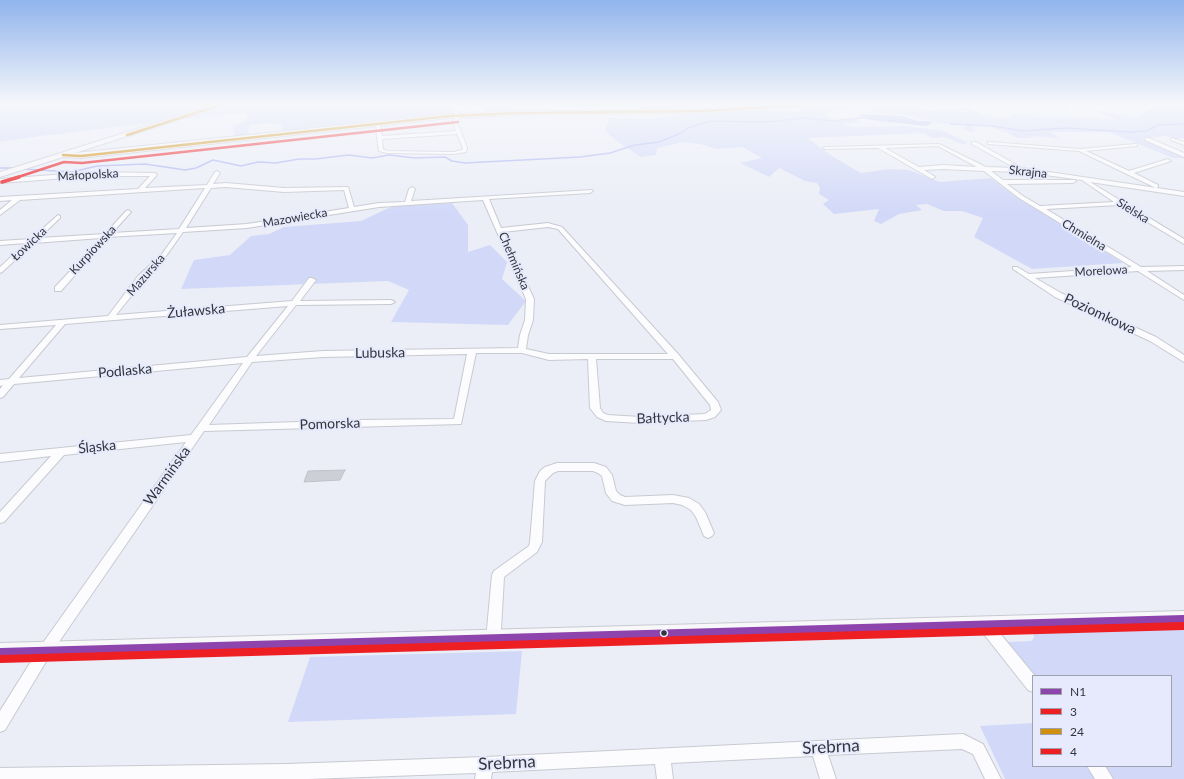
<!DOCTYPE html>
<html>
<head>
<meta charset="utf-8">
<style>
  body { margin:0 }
  #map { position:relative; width:1184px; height:779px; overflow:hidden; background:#ebeef7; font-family:Lato,sans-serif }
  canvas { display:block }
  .legend { position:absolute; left:1032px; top:675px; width:140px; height:92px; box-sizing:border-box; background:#e6eafc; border:1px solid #9ea2af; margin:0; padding:5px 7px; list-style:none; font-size:12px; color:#33353c }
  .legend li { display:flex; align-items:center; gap:8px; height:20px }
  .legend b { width:20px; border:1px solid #9ea2af }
</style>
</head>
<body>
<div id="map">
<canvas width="1184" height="779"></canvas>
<ul class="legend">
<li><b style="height:5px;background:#8e44ad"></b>N1</li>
<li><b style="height:5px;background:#ee1f23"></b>3</li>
<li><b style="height:5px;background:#d08f0c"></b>24</li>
<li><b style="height:5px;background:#ee1f23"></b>4</li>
</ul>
</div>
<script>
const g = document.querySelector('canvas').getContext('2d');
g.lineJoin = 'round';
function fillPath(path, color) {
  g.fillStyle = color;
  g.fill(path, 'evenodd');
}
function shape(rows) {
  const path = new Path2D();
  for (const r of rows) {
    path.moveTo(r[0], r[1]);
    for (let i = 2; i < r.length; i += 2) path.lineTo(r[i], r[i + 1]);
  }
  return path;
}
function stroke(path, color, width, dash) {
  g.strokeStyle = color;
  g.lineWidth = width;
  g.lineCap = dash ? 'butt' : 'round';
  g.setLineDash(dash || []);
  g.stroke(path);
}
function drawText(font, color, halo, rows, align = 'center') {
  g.font = font + ' Lato,sans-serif';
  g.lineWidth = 4;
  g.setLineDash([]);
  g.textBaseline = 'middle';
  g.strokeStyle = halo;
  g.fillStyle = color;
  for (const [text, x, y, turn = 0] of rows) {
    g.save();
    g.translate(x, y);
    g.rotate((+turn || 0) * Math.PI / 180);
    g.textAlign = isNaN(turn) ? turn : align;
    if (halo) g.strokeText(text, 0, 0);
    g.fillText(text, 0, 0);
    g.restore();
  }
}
const green = shape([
  [0,103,220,103,159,122,40,136,0,142],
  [230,103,444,103,451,111,449,113,433,115,454,114,369,121,348,124,348,125,283,131,280,124,272,123,250,125,247,135,235,135,233,126,247,120,246,113,185,119,187,117],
  [476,103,508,103,513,111,487,112],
  [631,103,681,103,686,110,644,110],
  [864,103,879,103,885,106,911,106,932,111,956,108,969,108,986,116,1005,118,1014,117,1013,115,1027,115,1034,117,1078,117,1115,120,1096,111,1114,113,1126,117,1142,117,1139,115,1159,105,1184,106,1184,138,1175,139,1167,136,1142,138,1184,156,1184,158,1173,158,1109,132,1050,132,1061,139,1036,136,1030,138,1017,138,1006,132,987,126,973,126,976,131,972,132,964,129,967,125,940,123,901,114,878,113,867,108,834,110,825,114,831,120,854,118,860,122,843,124,851,127,904,126,941,130,969,143,962,144,945,137,932,138,923,133,807,138,835,158,861,173,889,169,909,170,940,182,991,178,1013,195,1123,263,1032,269,974,237,983,218,962,211,944,211,927,204,916,205,922,210,899,214,881,224,874,221,879,209,834,214,823,204,829,200,819,194,820,188,817,183,805,181,779,168,769,177,740,163,762,158,742,147,716,149,705,145,683,142,657,148,656,155,641,157,618,142,605,131,610,117,622,119,650,119,683,114,778,109,796,112,806,107],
  [452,203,468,225,468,252,490,245,507,262,502,279,526,301,508,325,391,322,409,290,388,281,181,289,194,260,230,255,251,236,269,234,284,227,361,221,393,206],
  [1184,626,1184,779,1110,779,1100,766,1171,766,1171,676,1033,676,1007,642,1031,641,1034,638,1033,630],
  [522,651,516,714,288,722,310,657],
  [1033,723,1033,766,1091,766,1101,779,1005,779,980,726]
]);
const water = shape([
  [861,114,902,116,918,121,927,121,950,124,931,122,931,124,925,126,872,120,859,117]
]);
const stream = shape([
  [950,124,992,126,1024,131,1064,128,1131,132,1147,131,1158,125,1184,124],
  [0,168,16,168],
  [23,169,72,172,97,166,145,164,185,170,196,168,213,160,241,166,258,162,276,163,299,159,315,159,349,155,372,158,389,155,415,158,445,157,452,161,465,163,580,157,610,153,635,145,659,142,681,133,688,128,709,121,766,122,803,118,833,121,861,118]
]);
const building = shape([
  [345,470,340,480,304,482,308,471,345,470]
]);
const street = shape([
  [446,103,450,103,459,114,462,115,457,121,467,148,466,152,454,154,387,153,379,151,377,138,376,122,380,123,382,136,456,131,453,121,457,116,446,103],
  [457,134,463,148,462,150,454,152,387,151,383,149,382,139,457,134],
  [919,103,931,104,946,103,931,106,919,103],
  [1035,103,1042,103,1065,109,1063,110,1035,103],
  [1118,103,1127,103,1129,104,1127,105,1118,103],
  [1160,103,1168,103,1170,104,1168,105,1160,103],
  [1145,138,1149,138,1184,153,1184,157,1145,140,1145,138],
  [1171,138,1184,142,1184,145,1171,140,1171,138],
  [972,142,976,142,1022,168,1184,192,1184,196,1090,182,1184,239,1184,244,1119,205,1046,209,1141,267,1184,266,1184,270,1147,271,1184,295,1184,300,1138,271,1035,278,1061,293,1156,337,1184,355,1184,362,1150,341,1055,297,1013,269,1013,267,1017,267,1029,274,1132,267,1019,198,984,171,943,169,924,170,934,176,935,177,932,179,878,148,825,149,823,148,825,147,939,144,986,167,1015,168,972,144,972,142],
  [938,146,977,167,943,165,919,167,885,148,938,146],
  [991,171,1023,172,1082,180,1114,202,1040,206,1023,196,1007,184,1073,183,1076,181,1075,180,1003,180,991,171],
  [990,142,1080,149,1135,144,1137,144,1137,146,1086,151,1129,171,1168,159,1171,161,1134,173,1158,185,1158,187,1156,188,1079,151,988,144,988,142,990,142],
  [217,171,220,173,213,184,226,183,284,188,348,187,354,207,379,203,405,202,409,189,412,187,415,189,411,201,592,190,593,191,590,193,489,199,501,228,548,223,562,227,678,354,718,402,721,410,715,417,706,420,640,423,606,421,597,417,590,408,588,359,549,360,522,353,476,353,461,424,204,431,50,655,5,730,0,732,0,711,40,647,186,442,64,455,4,522,0,523,0,512,51,456,0,462,0,454,191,435,243,363,14,384,3,397,0,398,0,389,3,385,0,386,0,380,9,379,56,325,0,329,0,325,108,316,138,276,162,254,177,233,108,237,61,291,55,291,55,287,101,238,34,243,2,272,0,273,0,267,26,243,0,245,0,241,31,239,58,215,60,216,60,218,39,238,105,234,126,211,128,210,131,212,112,233,179,229,205,188,20,200,0,215,0,210,12,200,0,201,0,197,138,189,150,176,93,176,0,183,0,179,93,172,155,173,157,175,145,188,207,185,215,172,217,171],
  [226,187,284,192,344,190,349,208,247,224,186,228,211,188,226,187],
  [483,200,526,299,525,320,520,335,518,348,323,351,256,356,296,305,391,304,395,302,391,300,300,301,316,280,312,278,309,278,292,301,116,315,144,280,166,256,183,232,247,228,379,207,483,200],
  [548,227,558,229,668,354,549,354,526,349,528,335,533,320,534,299,503,232,548,227],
  [288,306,247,357,19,378,65,324,288,306],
  [467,354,454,419,357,420,209,425,252,362,323,357,467,354],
  [596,359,673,359,710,405,711,410,705,414,640,417,608,415,603,413,600,408,596,359],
  [557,463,594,463,606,467,612,475,616,491,620,495,625,497,673,495,689,498,699,504,705,512,714,533,712,536,708,538,704,536,696,517,691,510,682,505,673,503,625,505,612,501,606,493,602,476,598,473,593,471,558,471,553,473,545,481,542,542,537,552,504,577,501,629,497,642,492,644,487,642,485,638,487,629,492,575,494,571,529,546,530,542,535,481,540,471,545,467,557,463],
  [984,618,989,620,1035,676,1033,676,1033,692,1028,690,979,628,978,624,979,620,984,618],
  [963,734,983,744,1001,779,985,779,973,754,962,749,828,755,836,779,820,779,813,756,671,763,673,779,657,779,655,764,492,772,491,779,475,779,476,773,308,779,0,779,0,768,287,764,485,757,963,734],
  [1087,766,1105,766,1113,779,1095,779,1087,766]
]);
const secondary = shape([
  [220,103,229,103,75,153,450,114,517,111,703,109,806,103,836,103,833,105,703,113,517,115,450,118,81,158,63,157,0,177,0,172,220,103],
  [1184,611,1184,627,0,661,0,643,1184,611]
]);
const bus1 = shape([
  [0,652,1184,619]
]);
const bus2 = shape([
  [0,659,1184,626]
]);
const bus3 = shape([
  [127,135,226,103],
  [63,155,81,156,450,116,517,113,703,111,833,103]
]);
const bus4Far1 = shape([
  [15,178,64,162,82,163,458,122]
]);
const bus4 = shape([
  [2,182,19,177]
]);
const markers = [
  [664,633,3.5,"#33353c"]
];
const farStreetnames = [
  ["Skrajna",1028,172,6],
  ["Małopolska",88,175,-3],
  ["Sielska",1133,211,32],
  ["Mazowiecka",295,218,-10],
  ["Chmielna",1084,235,31],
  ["Łowicka",29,244,-43],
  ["Kurpiowska",93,250,-47],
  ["Chełmińska",514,261,67],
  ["Morelowa",1101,271,-3],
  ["Mazurska",146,275,-49]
];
const streetNames = [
  ["Żuławska",196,311,-5],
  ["Poziomkowa",1100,314,25],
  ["Lubuska",380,353,-1],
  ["Podlaska",125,371,-5],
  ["Bałtycka",663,418,-2],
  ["Pomorska",330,424,-2],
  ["Śląska",97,447,-6],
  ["Warmińska",167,476,-54]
];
const nearStreetnames = [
  ["Srebrna",831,747,-3],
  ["Srebrna",507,763,-3]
];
fillPath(green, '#d2d9f8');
fillPath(water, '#adb5f2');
stroke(stream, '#adb5f2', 1.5);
fillPath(building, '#cdcfd6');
stroke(building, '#bfc1c8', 1);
stroke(street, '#c8cad1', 2);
stroke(secondary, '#c8cad1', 2);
fillPath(street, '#fcfcfe');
fillPath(secondary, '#f8f8fb');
stroke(bus1, '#8e44ad', 8);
stroke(bus2, '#ee1f23', 8);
stroke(bus3, '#d08f0c', 2.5);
stroke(bus4Far1, '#ee1f23', 2.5);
stroke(bus4, '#ee1f23', 3.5);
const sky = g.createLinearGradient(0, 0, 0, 212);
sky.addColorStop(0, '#90b4ec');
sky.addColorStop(0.49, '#f6f7fb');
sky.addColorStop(1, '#f6f7fb00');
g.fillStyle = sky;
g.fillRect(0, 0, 1184, 212);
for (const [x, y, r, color] of markers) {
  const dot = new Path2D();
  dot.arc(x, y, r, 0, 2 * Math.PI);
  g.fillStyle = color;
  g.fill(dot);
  stroke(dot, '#e6eafc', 1.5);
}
drawText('12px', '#33353c', '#e6eafc', farStreetnames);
drawText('14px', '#33353c', '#e6eafc', streetNames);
drawText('17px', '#33353c', '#e6eafc', nearStreetnames);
</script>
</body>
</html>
